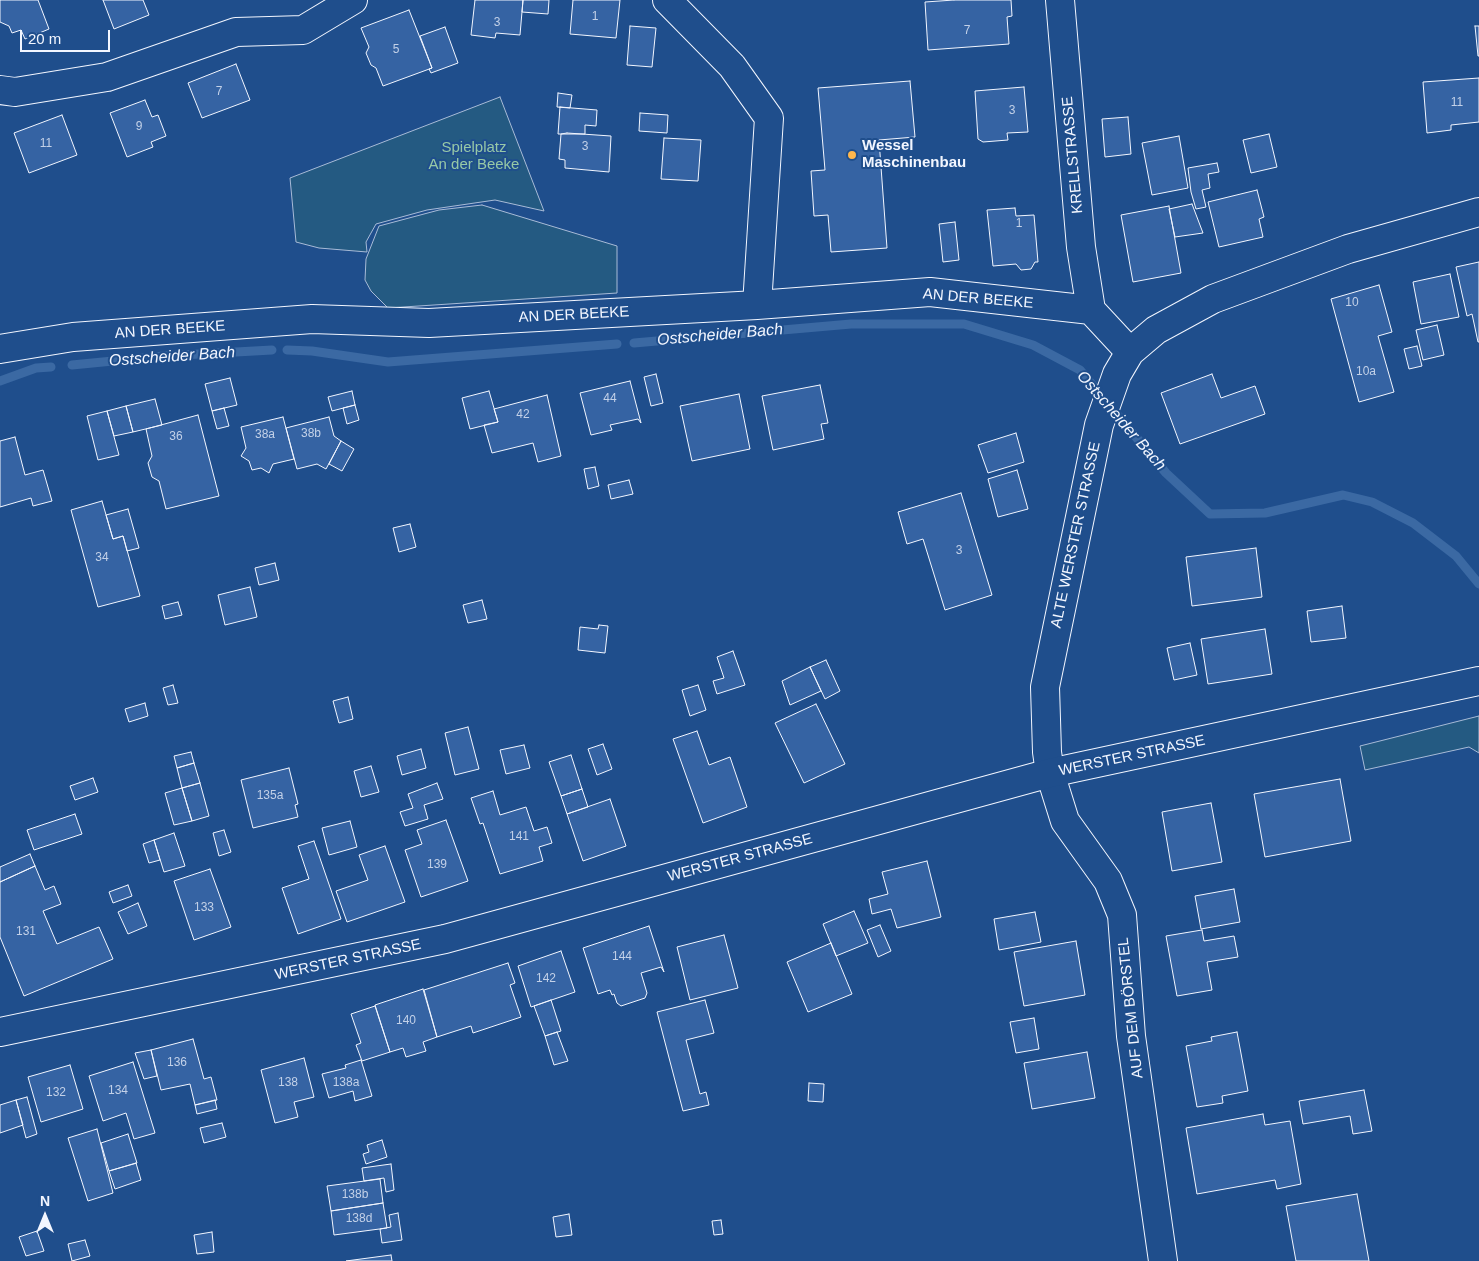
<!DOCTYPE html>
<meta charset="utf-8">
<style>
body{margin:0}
#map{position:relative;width:1479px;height:1261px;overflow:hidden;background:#1f4e8c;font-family:Arial,sans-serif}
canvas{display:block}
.north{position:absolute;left:20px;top:1191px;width:50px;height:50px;-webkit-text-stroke:4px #1f4e8c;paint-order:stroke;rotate:0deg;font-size:14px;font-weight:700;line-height:20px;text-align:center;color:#f2f6ff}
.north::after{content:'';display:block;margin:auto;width:18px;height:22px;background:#f2f6ff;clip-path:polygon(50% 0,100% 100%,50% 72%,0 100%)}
.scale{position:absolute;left:20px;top:30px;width:90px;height:22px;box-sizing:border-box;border:2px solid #f2f6ff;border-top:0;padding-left:6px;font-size:15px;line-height:18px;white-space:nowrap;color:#f2f6ff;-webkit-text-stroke:4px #1f4e8c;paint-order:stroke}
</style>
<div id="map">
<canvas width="1479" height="1261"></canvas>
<div class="north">N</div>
<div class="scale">20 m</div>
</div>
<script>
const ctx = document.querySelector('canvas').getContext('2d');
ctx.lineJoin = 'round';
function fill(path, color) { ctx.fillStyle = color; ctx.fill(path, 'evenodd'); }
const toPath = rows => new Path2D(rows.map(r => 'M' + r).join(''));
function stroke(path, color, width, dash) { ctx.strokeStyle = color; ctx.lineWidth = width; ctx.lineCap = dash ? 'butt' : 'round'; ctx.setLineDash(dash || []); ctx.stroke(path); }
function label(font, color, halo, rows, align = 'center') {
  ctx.font = font + ' Arial,sans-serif'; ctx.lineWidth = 4; ctx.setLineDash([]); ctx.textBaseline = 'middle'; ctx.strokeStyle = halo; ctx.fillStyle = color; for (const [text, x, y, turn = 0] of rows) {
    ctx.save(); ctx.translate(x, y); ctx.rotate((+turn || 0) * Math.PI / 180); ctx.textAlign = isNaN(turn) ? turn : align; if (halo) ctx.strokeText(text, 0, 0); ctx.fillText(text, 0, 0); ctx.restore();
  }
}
const green = toPath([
 [500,97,544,211,495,200,427,210,376,224,366,242,367,252,319,248,296,242,290,178,500,97],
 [482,205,617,246,617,293,388,308,371,291,365,280,366,259,379,226,439,210,482,205],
 [1479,716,1479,753,1469,747,1365,770,1360,746,1479,716]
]);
const stream = toPath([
 [634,343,851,324,964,324,1033,345,1080,370,1166,473,1210,514,1265,513,1343,495,1372,502,1413,523,1456,556,1479,584],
 [287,350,312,351,388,362,617,344],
 [72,365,164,356,272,350],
 [0,381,36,368,51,367]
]);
const building = toPath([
 [0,0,38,0,49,29,25,39,21,30,12,33,9,26,0,22,0,0],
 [103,0,143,0,149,15,114,29,103,0],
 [475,0,523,0,520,35,496,33,495,38,471,35,475,0],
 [523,0,549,0,548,14,522,12,523,0],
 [573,0,620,0,616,38,570,34,573,0],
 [954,0,1011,0,1012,16,1007,17,1009,44,928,50,925,2,954,0],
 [409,10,432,68,383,86,376,68,371,65,366,53,369,47,361,28,409,10],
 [630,26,656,28,652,67,627,65,630,26],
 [1475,26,1479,26,1479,56,1478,56,1475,26],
 [445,27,458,63,431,73,429,69,432,68,420,36,445,27],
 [236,64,250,100,202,118,188,83,236,64],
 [1479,78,1479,122,1451,125,1451,130,1427,133,1423,82,1479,78],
 [910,81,915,137,879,140,887,248,831,252,828,215,814,216,811,171,825,170,818,88,910,81],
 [1024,87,1028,132,1007,133,1008,140,983,142,978,139,975,91,1024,87],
 [558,93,572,95,570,108,557,107,558,93],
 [145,100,152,117,158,115,166,136,151,142,153,147,127,157,110,113,145,100],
 [560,107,597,110,596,126,585,125,585,134,558,134,560,107],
 [640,113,668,115,667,133,639,131,640,113],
 [62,115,77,155,29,173,14,133,62,115],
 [1128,117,1131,154,1105,157,1102,119,1128,117],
 [567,133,611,136,609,172,565,168,565,160,559,159,561,134,567,133],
 [1269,134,1277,167,1251,173,1243,140,1269,134],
 [1179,136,1188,188,1152,195,1142,143,1179,136],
 [664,138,701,140,698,181,661,179,664,138],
 [1217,163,1219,172,1208,174,1210,188,1202,190,1206,207,1196,209,1191,192,1188,168,1217,163],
 [1257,190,1264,217,1259,219,1263,237,1219,247,1208,202,1257,190],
 [1192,204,1203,233,1175,237,1169,209,1192,204],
 [1169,206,1181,273,1133,282,1121,215,1169,206],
 [1015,208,1016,216,1034,215,1038,262,1035,262,1031,269,1021,270,1016,264,993,266,987,210,1015,208],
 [955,222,959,260,943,262,939,224,955,222],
 [1479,262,1479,342,1478,342,1472,314,1467,316,1456,267,1479,262],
 [1450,274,1459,317,1421,324,1413,282,1450,274],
 [1379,285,1392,332,1378,336,1394,392,1359,402,1331,299,1379,285],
 [1437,325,1444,355,1423,360,1416,330,1437,325],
 [1417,346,1422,366,1409,369,1404,349,1417,346],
 [656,374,663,403,651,406,644,377,656,374],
 [1212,374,1221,398,1255,386,1265,414,1180,444,1161,393,1212,374],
 [230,378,237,405,212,411,205,384,230,378],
 [630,381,641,423,638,419,610,425,612,430,591,435,580,393,630,381],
 [820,385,828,423,821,424,824,439,773,450,762,396,820,385],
 [352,391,355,405,332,411,328,397,352,391],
 [489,391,498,422,470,429,462,398,489,391],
 [739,394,750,449,692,461,680,406,739,394],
 [547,395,561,456,538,462,533,443,492,453,484,425,498,422,494,409,547,395],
 [155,399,162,425,133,432,126,406,155,399],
 [355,405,359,420,347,424,343,408,355,405],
 [126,406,133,432,114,436,107,411,126,406],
 [224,408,229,426,217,429,212,411,224,408],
 [107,411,119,455,98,460,87,416,107,411],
 [198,415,219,496,166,509,159,481,152,477,148,463,152,456,146,429,198,415],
 [283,417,294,459,273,464,269,473,261,468,252,470,249,461,241,456,246,448,241,427,283,417],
 [329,417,334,436,341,441,326,469,317,464,297,469,286,428,329,417],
 [1016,433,1024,462,988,473,978,445,1016,433],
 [15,437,25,475,43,470,52,501,33,506,31,498,0,507,0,441,15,437],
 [341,441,354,449,342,471,329,464,341,441],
 [595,467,599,486,588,489,584,469,595,467],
 [1017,470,1028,509,998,517,988,479,1017,470],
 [629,480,633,494,611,499,608,485,629,480],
 [961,493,992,595,945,610,923,539,907,544,898,512,961,493],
 [102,501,113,539,123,536,140,596,98,607,71,510,102,501],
 [128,509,139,548,127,551,123,536,113,539,106,515,128,509],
 [410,524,416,547,399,552,393,528,410,524],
 [1256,548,1262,597,1192,606,1186,557,1256,548],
 [275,563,279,580,259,585,255,568,275,563],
 [250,587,257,617,225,625,218,595,250,587],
 [482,600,487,619,468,623,463,605,482,600],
 [178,602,182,615,165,619,162,606,178,602],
 [1342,606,1346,638,1311,642,1307,611,1342,606],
 [599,625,608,626,605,653,578,650,580,627,598,629,599,625],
 [1265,629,1272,674,1208,684,1201,639,1265,629],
 [1190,643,1197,675,1174,680,1167,648,1190,643],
 [733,651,745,685,717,694,713,681,724,678,717,657,733,651],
 [826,660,840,691,825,699,810,667,826,660],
 [810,667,821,691,790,705,782,681,810,667],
 [173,685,178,703,168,705,163,688,173,685],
 [698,685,706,710,690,716,682,690,698,685],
 [348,697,353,719,339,723,333,701,348,697],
 [145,703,148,716,129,722,125,709,145,703],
 [816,704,845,764,804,783,775,723,816,704],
 [468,727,479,769,455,775,445,733,468,727],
 [697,731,709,765,730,757,747,807,703,823,673,739,697,731],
 [603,744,612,769,597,775,588,749,603,744],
 [524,745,530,768,506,774,500,750,524,745],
 [421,749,426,768,402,775,397,756,421,749],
 [191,752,194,763,177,768,174,756,191,752],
 [571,755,582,789,561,796,549,762,571,755],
 [194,763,200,783,182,788,177,768,194,763],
 [371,766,379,792,361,797,354,771,371,766],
 [289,768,298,804,295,805,298,817,253,828,241,780,289,768],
 [93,778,98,792,75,800,70,786,93,778],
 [1340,779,1351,841,1265,857,1254,794,1340,779],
 [200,783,209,816,192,821,182,788,200,783],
 [437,783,443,799,424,805,428,819,405,826,400,812,413,808,408,794,437,783],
 [182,788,192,821,174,825,165,793,182,788],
 [582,789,588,807,567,814,561,796,582,789],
 [493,791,500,815,526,807,534,831,547,827,552,843,539,847,543,861,500,874,483,823,480,824,471,798,493,791],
 [610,799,626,846,583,861,567,814,610,799],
 [1211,803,1222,862,1172,871,1162,812,1211,803],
 [75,814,82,834,34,850,27,830,75,814],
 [446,820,468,881,421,897,405,850,422,844,417,830,446,820],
 [350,821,357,847,329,855,322,828,350,821],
 [224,830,231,852,219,856,213,833,224,830],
 [174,833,185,866,164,872,154,840,174,833],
 [154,840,160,860,149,863,143,844,154,840],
 [314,841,341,919,298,934,282,888,309,879,298,846,314,841],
 [385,846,405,902,347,922,336,891,368,880,359,855,385,846],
 [30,854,35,866,0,882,0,867,30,854],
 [927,861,941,917,897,928,891,909,872,914,869,899,888,894,882,872,927,861],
 [35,866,45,890,54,886,61,904,43,911,57,944,99,927,113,959,24,996,0,937,0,882,35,866],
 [210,869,231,927,194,940,174,881,210,869],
 [128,885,132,896,113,903,109,892,128,885],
 [1234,889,1240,922,1201,929,1195,896,1234,889],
 [138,903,147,926,128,934,118,912,138,903],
 [854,911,868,943,836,956,823,924,854,911],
 [1035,912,1041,942,999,950,994,919,1035,912],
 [880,925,891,951,878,957,867,930,880,925],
 [649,926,664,972,661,967,641,973,647,993,645,998,621,1006,617,1003,614,994,612,995,610,990,598,994,583,948,649,926],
 [1202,930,1204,941,1234,936,1238,957,1207,962,1212,990,1177,996,1166,936,1202,930],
 [724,935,738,988,690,1000,677,947,724,935],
 [1076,941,1085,995,1024,1006,1014,952,1076,941],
 [831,943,852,994,808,1012,787,962,831,943],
 [561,951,575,992,531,1007,518,966,561,951],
 [508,963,515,983,510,985,521,1017,473,1033,471,1026,437,1037,424,990,508,963],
 [423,989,437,1037,423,1042,426,1051,406,1057,403,1048,390,1052,375,1005,423,989],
 [551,1000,561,1031,545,1036,534,1006,551,1000],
 [705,1000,714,1033,686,1040,700,1094,706,1092,709,1105,683,1111,657,1012,705,1000],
 [375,1006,390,1052,362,1061,356,1045,361,1043,351,1014,375,1006],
 [1034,1018,1039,1049,1016,1053,1010,1022,1034,1018],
 [557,1032,568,1061,554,1065,545,1036,557,1032],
 [1237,1032,1248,1091,1222,1096,1223,1103,1197,1107,1186,1046,1212,1041,1211,1037,1237,1032],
 [193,1039,204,1079,211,1077,217,1100,195,1105,190,1084,161,1090,151,1050,193,1039],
 [151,1050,157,1076,144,1079,135,1053,151,1050],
 [1087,1052,1095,1098,1032,1109,1024,1063,1087,1052],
 [304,1058,314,1097,294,1102,298,1117,275,1123,261,1070,304,1058],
 [361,1060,372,1096,355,1101,353,1091,329,1098,322,1074,346,1068,345,1065,361,1060],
 [133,1062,155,1133,134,1139,126,1113,103,1121,89,1076,133,1062],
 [70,1065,83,1109,41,1122,28,1077,70,1065],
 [809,1083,824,1084,823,1102,808,1101,809,1083],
 [1364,1090,1372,1131,1353,1134,1350,1116,1303,1124,1299,1101,1364,1090],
 [27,1097,37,1134,26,1138,16,1100,27,1097],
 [16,1100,23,1125,0,1133,0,1105,16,1100],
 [215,1100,217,1109,197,1114,195,1105,215,1100],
 [1263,1114,1265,1125,1290,1121,1301,1184,1277,1189,1275,1180,1197,1194,1186,1128,1263,1114],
 [222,1123,226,1137,204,1143,200,1128,222,1123],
 [97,1129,113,1193,88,1201,68,1138,97,1129],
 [128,1134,137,1163,109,1171,101,1143,128,1134],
 [382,1140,387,1157,366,1164,363,1154,369,1152,367,1145,382,1140],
 [136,1163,141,1180,115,1189,109,1171,136,1163],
 [391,1164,394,1190,386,1192,384,1178,364,1181,362,1168,391,1164],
 [380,1179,383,1203,331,1211,327,1186,380,1179],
 [1357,1194,1369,1261,1296,1261,1286,1206,1357,1194],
 [383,1203,387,1228,334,1235,331,1211,383,1203],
 [398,1213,402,1240,382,1243,380,1229,391,1227,389,1215,398,1213],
 [569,1214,572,1235,556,1237,553,1217,569,1214],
 [721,1220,723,1234,714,1235,712,1221,721,1220],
 [37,1231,44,1251,26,1256,19,1237,37,1231],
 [212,1232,214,1252,197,1254,194,1235,212,1232],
 [85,1240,90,1256,72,1261,68,1244,85,1240],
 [391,1255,392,1261,346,1261,391,1255]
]);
const street = toPath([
 [667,0,732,66,769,118,757,305],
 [1060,0,1081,247,1091,310],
 [0,90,15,92,107,77,236,32,303,30,353,0],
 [0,349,73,337,312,319,429,323,757,305,930,292,1091,310,1130,352],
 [1163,1261,1131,1036,1122,915,1108,881,1065,821,1050,773,1047,752,1045,687,1099,425,1117,374,1130,352,1156,330,1213,299,1348,249,1479,212]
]);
const secondary = toPath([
 [0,1032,445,939,1050,773,1479,681]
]);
const markers = [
 [852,155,5,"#ffb74d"]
];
const numberNames = [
 ["1",595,17],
 ["3",497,23],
 ["7",967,31],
 ["5",396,50],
 ["7",219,92],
 ["11",1457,103],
 ["3",1012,111],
 ["9",139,127],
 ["11",46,144],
 ["3",585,147],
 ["1",1019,224],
 ["10",1352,303],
 ["10a",1366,372],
 ["44",610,399],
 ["42",523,415],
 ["38b",311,434],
 ["38a",265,435],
 ["36",176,437],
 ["3",959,551],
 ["34",102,558],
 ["135a",270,796],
 ["141",519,837],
 ["139",437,865],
 ["133",204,908],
 ["131",26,932],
 ["144",622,957],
 ["142",546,979],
 ["140",406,1021],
 ["136",177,1063],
 ["138",288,1083],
 ["138a",346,1083],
 ["134",118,1091],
 ["132",56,1093],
 ["138b",355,1195],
 ["138d",359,1219]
];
const poiNames = [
 ["Wessel",862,146],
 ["Maschinenbau",862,163]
];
const parkNames = [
 ["Spielplatz",474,148],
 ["An der Beeke",474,165]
];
const streetNames = [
 ["KRELLSTRASSE",1073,155,-95],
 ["AN DER BEEKE",978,299,5],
 ["AN DER BEEKE",574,315,-3],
 ["AN DER BEEKE",170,330,-4],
 ["ALTE WERSTER STRASSE",1076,535,-78],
 ["WERSTER STRASSE",1132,756,-12],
 ["WERSTER STRASSE",740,858,-15],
 ["WERSTER STRASSE",348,960,-12],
 ["AUF DEM BÖRSTEL",1131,1008,-96]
];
const waterNames = [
 ["Ostscheider Bach",720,335,-5],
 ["Ostscheider Bach",172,357,-4],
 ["Ostscheider Bach",1121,421,49]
];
fill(green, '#245a82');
stroke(green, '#a8bbd7', 1);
stroke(stream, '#3b69a3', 9);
fill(building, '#3563a3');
stroke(building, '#f2f6ff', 1);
stroke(street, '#f2f6ff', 30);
stroke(secondary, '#f2f6ff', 30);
stroke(street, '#1f4e8c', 28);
stroke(secondary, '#1f4e8c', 28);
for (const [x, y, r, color] of markers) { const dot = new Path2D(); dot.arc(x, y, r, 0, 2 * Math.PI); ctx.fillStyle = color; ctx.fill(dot); stroke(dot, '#1f4e8c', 2); }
label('12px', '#c3d1e8', null, numberNames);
label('bold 15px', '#f2f6ff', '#1f4e8c', poiNames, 'left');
label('15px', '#97c8a6', '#1f4e8c', parkNames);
label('15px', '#f2f6ff', '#1f4e8c', streetNames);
label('italic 16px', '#f2f6ff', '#1f4e8c', waterNames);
</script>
